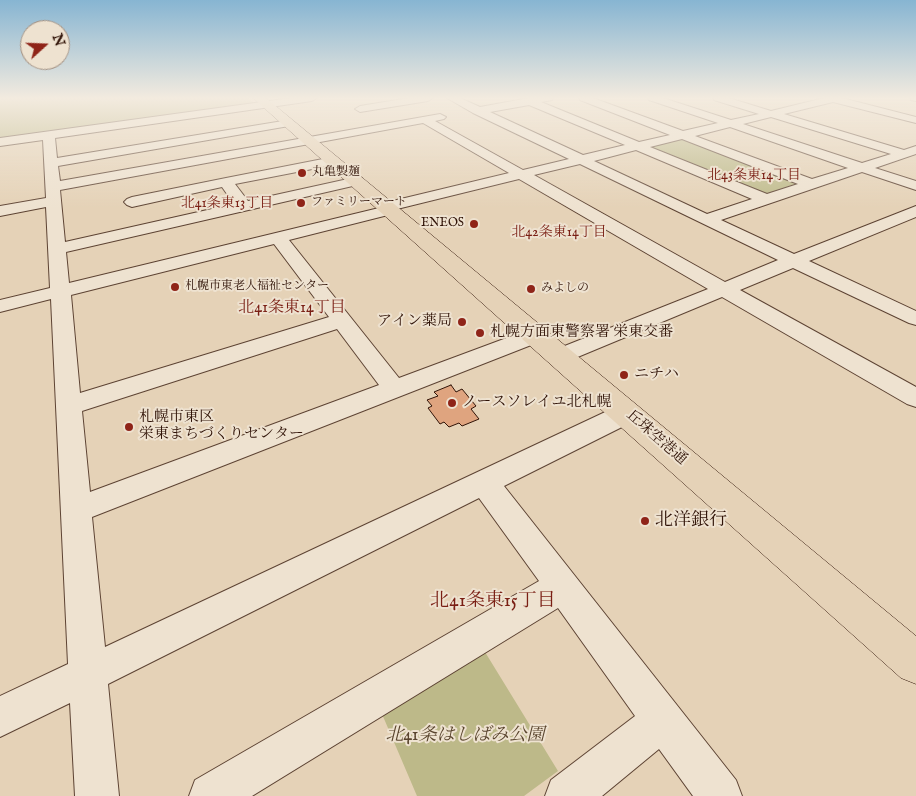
<!DOCTYPE html>
<meta charset="utf-8">
<style>
body{margin:0}
#map{position:relative;width:916px;height:796px;overflow:hidden;background:#e5d2b7;font-family:"IM FELL English",serif}
canvas{display:block}
.north{position:absolute;left:20px;top:20px;width:50px;height:50px;box-sizing:border-box;background:#eee2d0;border:1px solid #a28f80;border-radius:50%;rotate:70deg;font-size:14px;font-weight:700;line-height:20px;text-align:center;color:#301307}
.north::after{content:'';display:block;margin:auto;width:18px;height:22px;background:#8f2418;clip-path:polygon(50% 0,100% 100%,50% 72%,0 100%)}
</style>
<div id="map">
<canvas width="916" height="796"></canvas>
<div class="north">N</div>
</div>
<script>
const ctx = document.querySelector('canvas').getContext('2d');
ctx.lineJoin = 'round';
function fill(path, color) { ctx.fillStyle = color; ctx.fill(path, 'evenodd'); }
const toPath = rows => new Path2D(rows.map(r => 'M' + r).join(''));
function stroke(path, color, width, dash) { ctx.strokeStyle = color; ctx.lineWidth = width; ctx.lineCap = dash ? 'butt' : 'round'; ctx.setLineDash(dash || []); ctx.stroke(path); }
function label(font, color, halo, rows, align = 'center') {
  ctx.font = font + ' "IM FELL English","Noto Serif JP",serif'; ctx.lineWidth = 4; ctx.setLineDash([]); ctx.textBaseline = 'middle'; ctx.strokeStyle = halo; ctx.fillStyle = color; for (const [text, x, y, turn = 0] of rows) {
    ctx.save(); ctx.translate(x, y); ctx.rotate((+turn || 0) * Math.PI / 180); ctx.textAlign = isNaN(turn) ? turn : align; if (halo) ctx.strokeText(text, 0, 0); ctx.fillText(text, 0, 0); ctx.restore();
  }
}
const green = toPath([
 [0,98,248,98,255,104,0,140],
 [681,139,686,139,799,184,769,195,649,147],
 [485,652,558,771,524,796,417,796,382,714]
]);
const building = toPath([
 [451,385,456,392,462,389,476,406,471,409,479,419,462,426,459,423,449,427,444,422,440,424,428,408,432,406,427,400,438,396,434,392,451,385]
]);
const minor = toPath([
 [291,98,317,98,312,101,55,138,57,158,289,120,295,123,289,126,58,166,60,181,440,114,446,117,444,119,435,121,523,170,569,159,473,113,447,98,460,98,480,107,529,98,553,98,552,100,541,102,639,142,670,135,580,100,579,98,593,98,683,131,718,123,649,100,648,98,663,98,731,120,759,114,714,100,713,98,729,98,771,111,824,98,842,98,916,117,916,123,833,102,784,114,904,150,916,146,916,154,875,168,916,181,916,190,862,172,721,220,794,254,916,206,916,217,809,261,916,311,916,325,909,323,793,268,740,290,916,387,916,407,907,404,722,297,568,361,560,363,552,361,549,356,552,351,708,289,519,179,397,209,396,213,289,240,399,378,528,330,536,328,544,330,547,335,544,340,92,517,105,647,618,406,627,404,636,406,640,413,636,420,504,486,736,780,742,796,693,796,659,749,602,796,545,796,551,780,635,716,558,608,252,796,189,796,195,780,539,581,479,498,108,684,119,796,75,796,70,703,0,737,0,696,68,664,51,299,0,312,0,300,50,288,46,207,0,216,0,206,46,198,43,140,0,146,0,138,291,98],
 [529,105,625,145,583,155,490,112,529,105],
 [771,117,891,154,862,163,743,124,771,117],
 [423,123,509,173,380,204,379,208,69,283,66,252,357,185,362,184,364,181,362,178,357,177,248,201,235,184,338,164,340,161,333,157,226,178,132,197,127,199,124,202,127,205,132,207,222,187,234,204,65,242,60,190,423,123],
 [730,127,848,168,812,179,695,136,730,127],
 [682,139,798,184,767,194,650,147,682,139],
 [636,150,752,199,707,214,594,161,636,150],
 [580,164,778,260,725,282,534,175,580,164],
 [274,244,329,317,80,393,71,295,274,244],
 [337,329,379,385,90,492,82,411,337,329],
 [409,98,433,98,428,101,360,112,355,109,360,106,409,98],
 [910,98,916,98,916,101,911,100,910,98]
]);
const major = toPath([
 [253,98,266,98,916,636,916,684,901,678,253,98]
]);
const markers = [
 [302,173,5,"#8f2418"],
 [301,203,5,"#8f2418"],
 [474,224,5,"#8f2418"],
 [175,287,5,"#8f2418"],
 [531,289,5,"#8f2418"],
 [462,322,5,"#8f2418"],
 [480,333,5,"#8f2418"],
 [624,375,5,"#8f2418"],
 [452,403,5,"#8f2418"],
 [129,427,5,"#8f2418"],
 [645,521,5,"#8f2418"]
];
const farPoinames = [
 ["丸亀製麺",312,173],
 ["ファミリーマート",311,203],
 ["ENEOS",464,224,"right"],
 ["札幌市東老人福祉センター",185,287],
 ["みよしの",541,289]
];
const farNeighbourhoodnames = [
 ["北43条東14丁目",754,176],
 ["北41条東13丁目",227,204],
 ["北42条東14丁目",559,233]
];
const poiNames = [
 ["アイン薬局",452,322,"right"],
 ["札幌方面東警察署 栄東交番",490,333],
 ["ニチハ",634,375],
 ["ノースソレイユ北札幌",462,403],
 ["札幌市東区",139,418],
 ["栄東まちづくりセンター",139,435]
];
const streetNames = [
 ["丘珠空港通",656,438,41]
];
const neighbourhoodNames = [
 ["北41条東14丁目",292,309]
];
const nearPoinames = [
 ["北洋銀行",655,521]
];
const nearParknames = [
 ["北41条はしばみ公園",465,736]
];
const nearNeighbourhoodnames = [
 ["北41条東15丁目",493,602]
];
fill(green, '#bdb989');
fill(building, '#dfa47f');
stroke(building, '#301307', 1);
stroke(minor, '#5d4333', 2);
stroke(major, '#301307', 1);
fill(minor, '#eee2d0');
fill(major, '#e5d2b7');
const sky = ctx.createLinearGradient(0, 0, 0, 209);
sky.addColorStop(0, '#87b5d2');
sky.addColorStop(0.47, '#f3ebdf');
sky.addColorStop(1, '#f3ebdf00');
ctx.fillStyle = sky;
ctx.fillRect(0, 0, 916, 209);
for (const [x, y, r, color] of markers) { const dot = new Path2D(); dot.arc(x, y, r, 0, 2 * Math.PI); ctx.fillStyle = color; ctx.fill(dot); stroke(dot, '#eee2d0', 2); }
label('12px', '#301307', '#eee2d0', farPoinames, 'left');
label('14px', '#7a1f14', '#eee2d0', farNeighbourhoodnames);
label('15px', '#301307', '#eee2d0', poiNames, 'left');
label('15px', '#301307', '#eee2d0', streetNames);
label('16px', '#7a1f14', '#eee2d0', neighbourhoodNames);
label('18px', '#301307', '#eee2d0', nearPoinames, 'left');
label('italic 18px', '#5a452e', '#eee2d0', nearParknames);
label('19px', '#7a1f14', '#eee2d0', nearNeighbourhoodnames);
</script>
